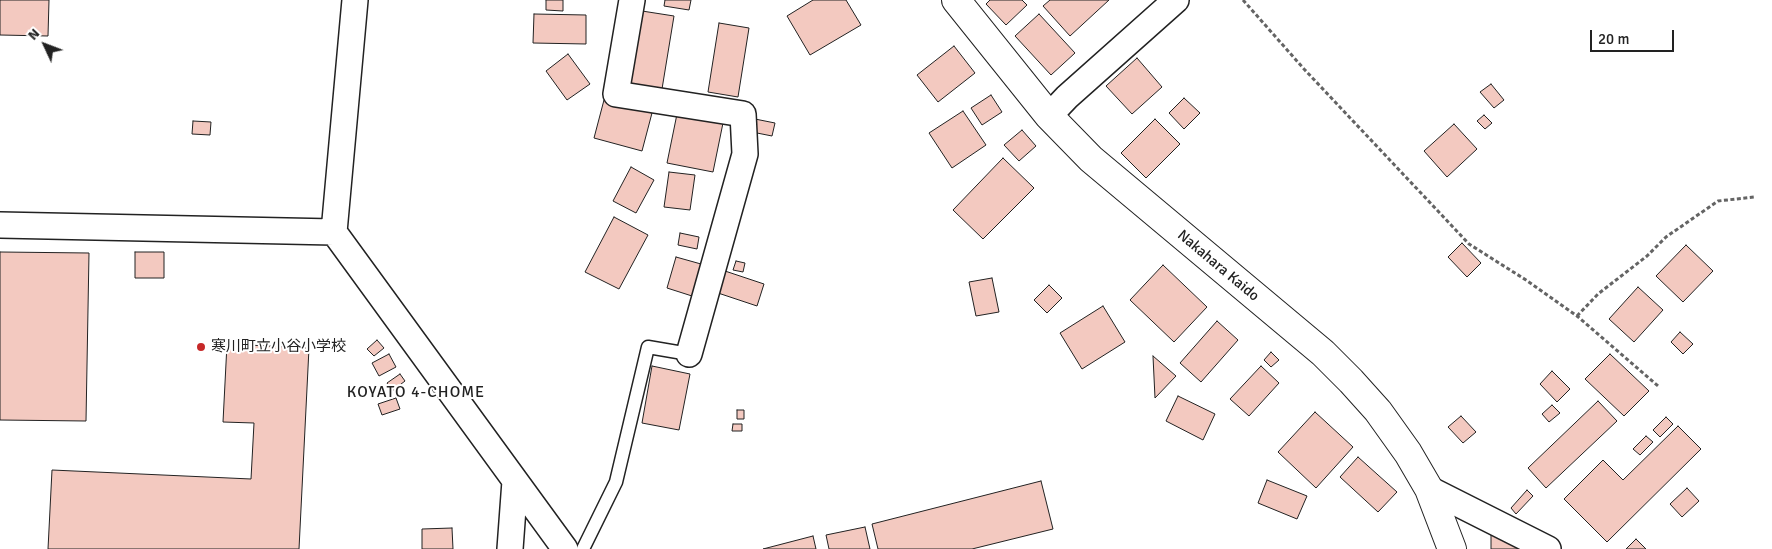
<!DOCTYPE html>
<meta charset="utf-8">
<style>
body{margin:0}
#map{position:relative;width:1772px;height:549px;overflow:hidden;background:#fff;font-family:Signika,sans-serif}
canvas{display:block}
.north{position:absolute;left:20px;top:20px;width:50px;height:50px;-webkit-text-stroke:4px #fff;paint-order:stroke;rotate:313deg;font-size:14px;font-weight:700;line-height:20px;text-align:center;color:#222}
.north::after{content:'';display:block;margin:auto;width:18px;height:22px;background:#222;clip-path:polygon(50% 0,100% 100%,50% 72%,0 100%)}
.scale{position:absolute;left:1590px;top:30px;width:84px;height:22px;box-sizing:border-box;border:2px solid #222;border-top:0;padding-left:6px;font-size:15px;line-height:18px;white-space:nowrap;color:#222;-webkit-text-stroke:4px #fff;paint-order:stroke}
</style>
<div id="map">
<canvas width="1772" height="549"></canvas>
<div class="north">N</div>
<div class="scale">20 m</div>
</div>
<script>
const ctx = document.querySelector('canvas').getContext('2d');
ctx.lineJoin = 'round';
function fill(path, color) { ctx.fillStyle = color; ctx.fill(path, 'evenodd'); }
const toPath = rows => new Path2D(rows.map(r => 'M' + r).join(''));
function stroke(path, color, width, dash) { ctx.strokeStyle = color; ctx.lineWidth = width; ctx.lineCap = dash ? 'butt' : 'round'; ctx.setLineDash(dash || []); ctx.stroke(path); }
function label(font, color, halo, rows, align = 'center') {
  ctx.font = font + ' Signika,"Noto Sans JP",sans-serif'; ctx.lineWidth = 4; ctx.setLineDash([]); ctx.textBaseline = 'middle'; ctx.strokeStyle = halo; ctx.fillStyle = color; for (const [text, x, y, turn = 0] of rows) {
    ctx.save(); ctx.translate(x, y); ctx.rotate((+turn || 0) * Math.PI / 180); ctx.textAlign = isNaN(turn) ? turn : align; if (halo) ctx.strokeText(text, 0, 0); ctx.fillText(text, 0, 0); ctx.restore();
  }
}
const building = toPath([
 [0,0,49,0,48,36,0,35,0,0],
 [546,0,563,0,563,11,546,10,546,0],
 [665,0,691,0,689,10,664,6,665,0],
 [813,0,846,0,861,25,810,55,787,16,813,0],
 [990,0,1022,0,1027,5,1006,25,986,4,990,0],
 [1050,0,1109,0,1070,36,1043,6,1050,0],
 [642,11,674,16,662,89,630,84,642,11],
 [534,14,586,15,586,44,533,43,534,14],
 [1039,14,1075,53,1051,75,1015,36,1039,14],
 [719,23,749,28,738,97,708,92,719,23],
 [954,46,975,73,938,102,917,75,954,46],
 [568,54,590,84,567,100,546,71,568,54],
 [1137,58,1162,87,1132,114,1106,86,1137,58],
 [1491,84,1504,100,1494,108,1480,92,1491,84],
 [991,95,1002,112,982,125,971,108,991,95],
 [1184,98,1200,113,1184,129,1169,113,1184,98],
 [604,100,652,113,642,151,594,138,604,100],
 [963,111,986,145,952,168,929,133,963,111],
 [677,114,723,123,713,172,667,163,677,114],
 [1484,115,1492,123,1485,129,1477,121,1484,115],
 [755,119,775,123,772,136,752,132,755,119],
 [1155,119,1180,144,1146,178,1121,153,1155,119],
 [193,121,211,122,210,135,192,134,193,121],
 [1454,124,1477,149,1447,177,1424,151,1454,124],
 [1022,130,1036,146,1019,161,1004,145,1022,130],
 [1003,158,1034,188,983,239,953,210,1003,158],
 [631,167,654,180,636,213,613,201,631,167],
 [669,172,695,175,690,210,664,207,669,172],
 [614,217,648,235,619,289,585,272,614,217],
 [680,233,699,237,697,249,678,245,680,233],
 [1462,243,1481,263,1467,277,1448,257,1462,243],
 [1686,245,1713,271,1683,302,1656,276,1686,245],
 [0,252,89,253,86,421,0,420,0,252],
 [135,252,164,252,164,278,135,278,135,252],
 [676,257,701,264,692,296,667,288,676,257],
 [736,261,745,263,743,272,733,270,736,261],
 [1163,265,1207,307,1174,342,1130,300,1163,265],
 [725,271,764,284,757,306,718,293,725,271],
 [992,278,999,312,976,316,969,282,992,278],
 [1049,285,1062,298,1047,313,1034,300,1049,285],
 [1638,287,1663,310,1634,342,1609,319,1638,287],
 [1103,306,1125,342,1082,369,1060,333,1103,306],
 [1217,321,1238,340,1201,382,1180,363,1217,321],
 [1680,332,1693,344,1683,354,1671,342,1680,332],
 [377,340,384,348,374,356,367,349,377,340],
 [227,344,309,348,299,549,48,549,52,470,251,479,254,423,223,422,227,344],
 [1271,352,1279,360,1271,367,1264,360,1271,352],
 [389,354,396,367,379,376,372,363,389,354],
 [1610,354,1649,391,1624,416,1585,379,1610,354],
 [1153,356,1176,376,1155,398,1153,356],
 [652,366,690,374,679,430,642,423,652,366],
 [1261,366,1279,383,1249,416,1230,399,1261,366],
 [1552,371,1570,389,1557,402,1540,384,1552,371],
 [400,374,405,381,392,391,387,383,400,374],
 [1178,396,1215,414,1203,440,1166,421,1178,396],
 [396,398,400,409,382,415,378,404,396,398],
 [1598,401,1617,421,1546,488,1528,468,1598,401],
 [1552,405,1560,413,1549,422,1542,414,1552,405],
 [737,410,744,410,744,419,737,419,737,410],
 [1315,412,1353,447,1316,488,1278,452,1315,412],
 [1461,416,1476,432,1463,443,1448,427,1461,416],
 [1666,417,1673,424,1660,437,1653,430,1666,417],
 [733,424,742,424,742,431,732,431,733,424],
 [1678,426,1701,449,1607,542,1564,499,1603,460,1623,480,1678,426],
 [1646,436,1653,442,1640,455,1633,449,1646,436],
 [1358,457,1397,492,1378,512,1340,477,1358,457],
 [1267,480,1307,496,1297,519,1258,503,1267,480],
 [1041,481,1053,529,972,549,878,549,872,524,1041,481],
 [1687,488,1699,501,1682,517,1670,504,1687,488],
 [1527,490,1533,496,1516,514,1511,508,1527,490],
 [1491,526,1528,549,1491,549,1491,526],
 [865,527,870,549,829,549,826,535,865,527],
 [452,528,453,549,422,549,422,529,452,528],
 [813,536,816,549,763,549,813,536],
 [1636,539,1646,549,1626,549,1636,539]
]);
const path = toPath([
 [1243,0,1304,69,1469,244,1526,280,1577,316,1658,386],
 [1577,316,1598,294,1647,256,1666,237,1718,201,1754,197]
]);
const lane = toPath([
 [583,549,616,482,648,347,689,354]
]);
const street = toPath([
 [632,0,616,94,743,114,745,154,689,354],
 [1049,116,1067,97,1176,0],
 [0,225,334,232,355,0],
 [334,232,565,549],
 [1429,489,1548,549],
 [510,549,515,481]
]);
const primary = toPath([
 [956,0,1049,116,1091,159,1323,353,1351,381,1378,411,1408,453,1429,489,1452,549]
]);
const markers = [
 [201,347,5,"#c62828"]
];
const streetNames = [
 ["Nakahara Kaido",1218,266,40]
];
const poiNames = [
 ["寒川町立小谷小学校",211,347]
];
const neighbourhoodNames = [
 ["KOYATO 4-CHOME",416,393]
];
fill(building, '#f3c9c0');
stroke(building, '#222', 1);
stroke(lane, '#222', 15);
stroke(street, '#222', 28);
stroke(primary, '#222', 30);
stroke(path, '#646464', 3, [4, 2.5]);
stroke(lane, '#fff', 12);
stroke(street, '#fff', 25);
stroke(primary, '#fff', 28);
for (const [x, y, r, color] of markers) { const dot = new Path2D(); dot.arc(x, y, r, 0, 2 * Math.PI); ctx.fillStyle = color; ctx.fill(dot); stroke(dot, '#fff', 2); }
label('15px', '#222', '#fff', streetNames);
label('15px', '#222', '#fff', poiNames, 'left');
ctx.letterSpacing = '1px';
label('16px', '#222', '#fff', neighbourhoodNames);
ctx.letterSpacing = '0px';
</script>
